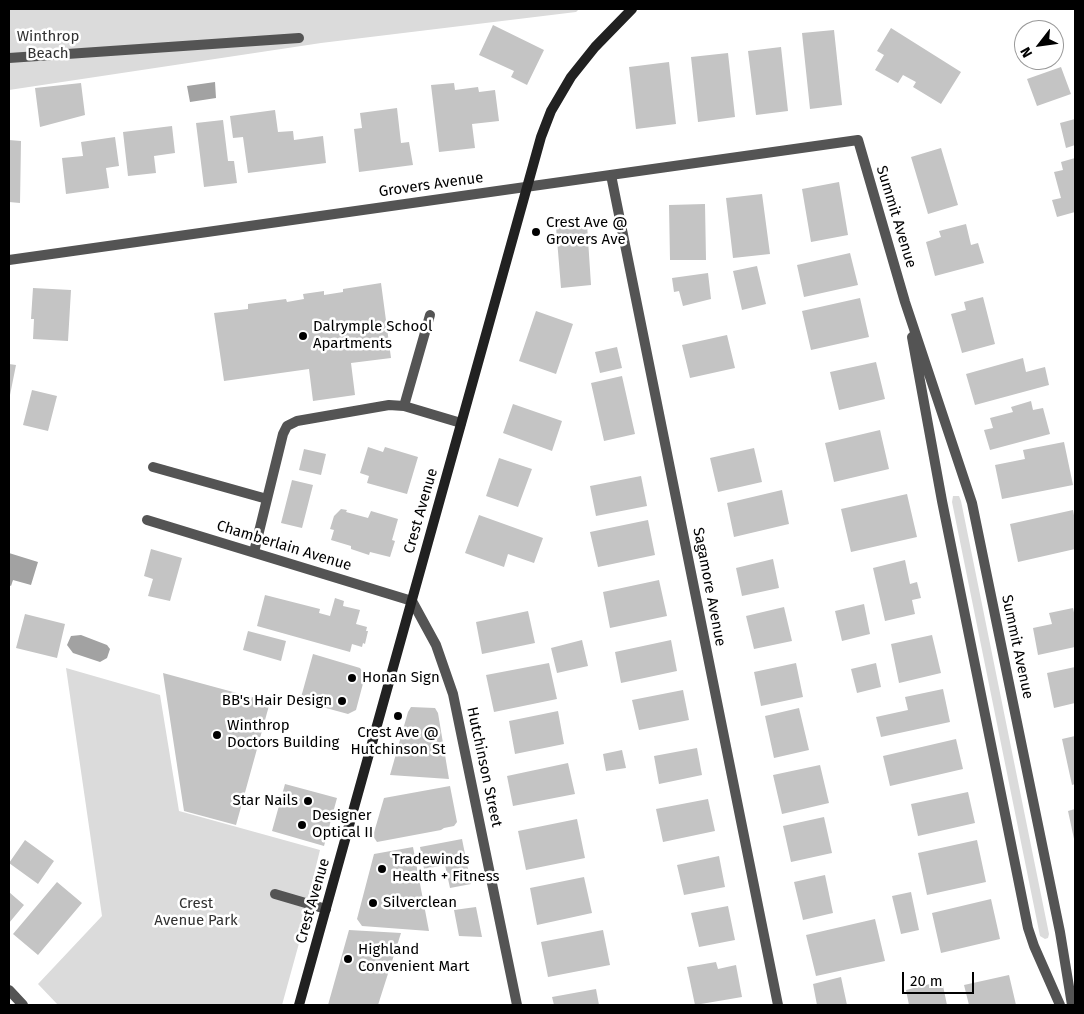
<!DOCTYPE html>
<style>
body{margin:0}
#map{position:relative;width:1084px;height:1014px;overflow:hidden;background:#fff;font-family:"Fira Sans",sans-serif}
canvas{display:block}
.frame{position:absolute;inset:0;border:10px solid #000;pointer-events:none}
.north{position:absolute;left:1014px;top:20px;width:50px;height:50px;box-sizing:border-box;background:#fff;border:1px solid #999;border-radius:50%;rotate:240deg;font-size:14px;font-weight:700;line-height:20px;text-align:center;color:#000}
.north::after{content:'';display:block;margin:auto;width:18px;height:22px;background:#000;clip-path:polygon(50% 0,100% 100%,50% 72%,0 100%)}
.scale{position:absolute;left:902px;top:972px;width:72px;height:22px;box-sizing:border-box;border:2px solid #000;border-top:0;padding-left:6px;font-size:15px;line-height:18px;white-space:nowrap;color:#000;-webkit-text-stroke:4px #fff;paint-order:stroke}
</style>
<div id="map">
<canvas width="1084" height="1014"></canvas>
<div class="frame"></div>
<div class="north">N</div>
<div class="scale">20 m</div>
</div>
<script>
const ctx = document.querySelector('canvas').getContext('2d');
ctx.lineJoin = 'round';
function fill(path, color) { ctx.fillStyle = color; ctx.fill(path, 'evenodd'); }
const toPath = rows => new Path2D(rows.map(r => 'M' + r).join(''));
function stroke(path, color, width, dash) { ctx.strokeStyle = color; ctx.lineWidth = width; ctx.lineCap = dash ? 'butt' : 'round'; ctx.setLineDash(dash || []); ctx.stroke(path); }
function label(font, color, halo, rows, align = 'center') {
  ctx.font = font + ' "Fira Sans",sans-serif'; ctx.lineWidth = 5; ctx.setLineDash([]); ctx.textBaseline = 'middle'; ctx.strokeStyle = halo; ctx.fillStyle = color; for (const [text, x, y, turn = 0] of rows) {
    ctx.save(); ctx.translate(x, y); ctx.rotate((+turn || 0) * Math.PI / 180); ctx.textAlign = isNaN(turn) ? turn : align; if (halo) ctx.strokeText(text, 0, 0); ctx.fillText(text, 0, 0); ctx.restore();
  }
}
const green = toPath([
 [9,9,579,9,576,12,321,43,9,90],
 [953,496,959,496,961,501,1049,934,1048,938,1045,939,1040,936,952,502],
 [66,668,160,695,179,811,320,850,299,935,301,936,282,1005,58,1005,38,984,102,916]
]);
const water = toPath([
 [215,82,216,98,190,102,187,86],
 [9,553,38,562,31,585,13,580,11,586,9,585],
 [81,635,107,645,110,649,107,658,100,662,73,653,67,645,71,636]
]);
const building = toPath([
 [493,25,544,50,527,85,511,77,514,71,479,55],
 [891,28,961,72,941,104,913,87,916,82,903,75,898,83,875,70,884,55,877,51],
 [834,30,842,105,810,109,802,33],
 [781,47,788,111,756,115,748,51],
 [728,53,735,117,698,122,691,57],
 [669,62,676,124,636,129,629,67],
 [1061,67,1071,94,1037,106,1027,79],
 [81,83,85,115,40,127,35,88],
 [454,83,455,90,478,87,479,92,495,90,499,121,472,124,475,148,439,152,431,85],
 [397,108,401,143,409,142,413,165,359,172,354,129,362,128,360,113],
 [275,110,278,132,293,131,294,140,323,136,326,163,248,173,243,137,233,138,230,116],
 [1075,119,1075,145,1066,148,1060,123],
 [223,120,228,161,234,161,237,183,204,187,196,123],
 [172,126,175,153,154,156,156,173,128,176,123,132],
 [115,137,119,166,106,168,109,188,66,194,62,158,83,156,81,142],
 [9,140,21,141,20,203,9,202],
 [941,148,958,205,928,214,911,157],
 [1075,158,1075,212,1057,217,1052,200,1061,198,1054,172,1063,170,1061,162],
 [839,182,848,235,811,242,802,189],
 [762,194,770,254,733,258,726,198],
 [705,204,706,260,670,260,669,205],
 [587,224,591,285,561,288,556,227],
 [966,224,971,245,978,243,984,263,935,276,926,242,941,237,939,231],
 [850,253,858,285,804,297,797,265],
 [757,266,766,304,742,310,733,271],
 [708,273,711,299,683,306,679,291,674,292,672,278],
 [381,283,391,358,351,363,355,395,313,401,309,369,224,381,214,313,248,309,248,304,286,299,287,302,304,299,303,294,324,291,324,295,343,292,343,289],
 [33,288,71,290,68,341,33,339,34,319,31,319],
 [983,297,995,344,962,353,951,314,966,310,964,302],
 [860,298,869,337,811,350,802,311],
 [536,311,573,324,556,374,519,361],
 [727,335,735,368,690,378,682,345],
 [617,347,622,368,600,373,595,352],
 [1023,358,1026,372,1045,367,1049,385,975,405,966,374],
 [876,362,885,399,839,410,830,372],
 [9,364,16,365,10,395,9,395],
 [622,376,635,434,604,441,591,383],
 [32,390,57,396,48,431,23,425],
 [1031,401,1033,410,1043,408,1050,434,990,450,984,430,993,428,990,418,1013,412,1011,407],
 [513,404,562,421,552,451,503,433],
 [880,430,889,469,834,482,825,443],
 [1064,442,1073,485,1002,499,995,465,1025,459,1023,450],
 [368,447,383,452,385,447,418,457,407,494,367,483,369,476,360,473],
 [754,448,762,482,718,492,710,458],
 [304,449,326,454,321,475,299,470],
 [499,458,532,469,518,507,486,496],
 [641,476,647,506,596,516,590,486],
 [292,480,313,485,302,528,281,523],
 [782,490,789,524,734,537,727,503],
 [907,494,917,537,851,552,841,509],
 [341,509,347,510,346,512,368,518,371,511,398,519,392,540,395,541,390,557,370,552,369,555,351,549,351,546,331,540,334,530,330,529,334,516],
 [1073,510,1075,521,1075,549,1018,562,1010,524],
 [479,515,543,538,534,563,508,554,504,567,465,553],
 [648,520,655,555,598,567,590,532],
 [151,549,182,558,170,601,148,596,153,579,144,576],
 [773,559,779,588,742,596,736,568],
 [905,560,910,584,917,582,921,598,912,600,915,614,885,621,873,568],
 [659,580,667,616,610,628,603,592],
 [265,595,320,609,319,613,330,616,335,598,344,601,343,606,360,610,356,624,367,627,366,631,368,631,365,644,363,643,362,647,352,644,350,652,257,626],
 [864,604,870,634,842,641,835,611],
 [784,607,792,641,754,649,746,616],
 [1073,608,1075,617,1075,647,1038,655,1033,628,1052,624,1049,613],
 [528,611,535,643,482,654,476,622],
 [25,614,65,624,57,658,16,648],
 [248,631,286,641,281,661,243,650],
 [932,635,941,673,899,683,891,644],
 [582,640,588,666,557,673,551,648],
 [671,640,677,671,621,683,615,652],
 [313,654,360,668,365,676,356,710,348,714,300,701],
 [549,663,557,699,494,712,486,675],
 [796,663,803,697,761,706,754,672],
 [876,663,881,687,857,693,851,669],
 [1075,667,1075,703,1054,708,1047,673],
 [163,673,270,702,236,825,184,811],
 [943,689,950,722,881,737,876,717,908,710,905,697],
 [683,690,689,720,639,730,632,700],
 [411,707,435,708,438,713,449,779,390,775,408,712],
 [799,708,809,750,774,758,765,716],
 [558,711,564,744,515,754,509,721],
 [1075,736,1075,784,1072,785,1062,739],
 [956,739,963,769,890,786,883,756],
 [697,748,702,775,659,784,654,756],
 [622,750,626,768,606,771,603,754],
 [568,763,575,794,513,806,507,776],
 [820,765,829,803,782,814,773,775],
 [285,784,337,798,324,846,272,831],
 [450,786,457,822,454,826,444,828,441,830,377,842,373,836,384,798],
 [968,792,975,823,918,836,911,804],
 [708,799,715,831,663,842,656,809],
 [1075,809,1075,839,1074,839,1068,811],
 [824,817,832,853,791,862,783,826],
 [577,819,585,858,526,870,518,831],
 [462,839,471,884,450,888,445,865,424,869,420,847],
 [25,840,54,861,38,884,9,863],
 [977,840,986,882,927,895,918,853],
 [413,847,429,931,362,926,357,919,374,854],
 [719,856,725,887,684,895,677,865],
 [825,875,833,913,803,920,794,882],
 [584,877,592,913,537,925,530,888],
 [57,882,82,903,38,955,13,934],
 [9,892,24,905,9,923],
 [911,892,919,930,901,934,892,896],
 [991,899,1000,939,941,953,932,913],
 [728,906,735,940,699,947,691,913],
 [476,907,482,937,459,936,454,910],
 [875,919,885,961,816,976,806,935],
 [349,930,401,933,378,1005,328,1005],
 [603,930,610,965,548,977,541,942],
 [716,962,718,969,736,965,742,997,695,1005,687,967],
 [1009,975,1016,1005,969,1005,964,985],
 [841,977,847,1005,817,1005,813,984],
 [942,981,947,1005,909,1005,906,990],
 [596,989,599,1005,554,1005,552,997]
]);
const lane = toPath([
 [9,58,299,38],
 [430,315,404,406,461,423],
 [153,467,267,499],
 [254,552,283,434,287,426,297,421,389,405,404,406],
 [275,894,326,909]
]);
const street = toPath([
 [611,175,778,1005],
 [9,260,858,140,905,302,972,503,1060,932,1072,1005],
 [912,337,942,501,1028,928,1034,946,1060,1005],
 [147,520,412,601,436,645,453,694,517,1005],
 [9,990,23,1005]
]);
const secondary = toPath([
 [299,1005,541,137,551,111,571,77,595,47,632,9]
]);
const markers = [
 [536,232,5,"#000"],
 [303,336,5,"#000"],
 [352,678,5,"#000"],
 [342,701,5,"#000"],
 [398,716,5,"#000"],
 [217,735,5,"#000"],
 [308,801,5,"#000"],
 [302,825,5,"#000"],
 [382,869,5,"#000"],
 [373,903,5,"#000"],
 [348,959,5,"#000"]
];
const parkNames = [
 ["Winthrop",48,37],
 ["Beach",48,54],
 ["Crest",196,904],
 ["Avenue Park",196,921]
];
const streetNames = [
 ["Grovers Avenue",431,185,-8],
 ["Summit Avenue",896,217,73],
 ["Crest Avenue",421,511,-74],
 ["Chamberlain Avenue",284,546,17],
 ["Sagamore Avenue",709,587,79],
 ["Summit Avenue",1017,647,78],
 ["Hutchinson Street",484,767,78],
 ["Crest Avenue",313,901,-74]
];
const poiNames = [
 ["Crest Ave @",546,223],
 ["Grovers Ave",546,240],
 ["Dalrymple School",313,327],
 ["Apartments",313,344],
 ["Honan Sign",362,678],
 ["BB's Hair Design",332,701,"right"],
 ["Winthrop",227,726],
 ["Doctors Building",227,743],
 ["Crest Ave @",398,733,"center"],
 ["Hutchinson St",398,750,"center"],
 ["Star Nails",298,801,"right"],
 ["Designer",312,816],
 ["Optical II",312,833],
 ["Tradewinds",392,860],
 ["Health + Fitness",392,877],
 ["Silverclean",383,903],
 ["Highland",358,950],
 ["Convenient Mart",358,967]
];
fill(green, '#dbdbdb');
fill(water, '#a2a2a2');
fill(building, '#c4c4c4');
stroke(lane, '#545454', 10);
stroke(street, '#545454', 10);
stroke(secondary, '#212121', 10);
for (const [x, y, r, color] of markers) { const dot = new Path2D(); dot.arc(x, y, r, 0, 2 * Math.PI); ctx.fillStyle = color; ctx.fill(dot); stroke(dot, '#fff', 2); }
label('15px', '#323232', '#fff', parkNames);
label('15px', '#000', '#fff', streetNames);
label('15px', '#000', '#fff', poiNames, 'left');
</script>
